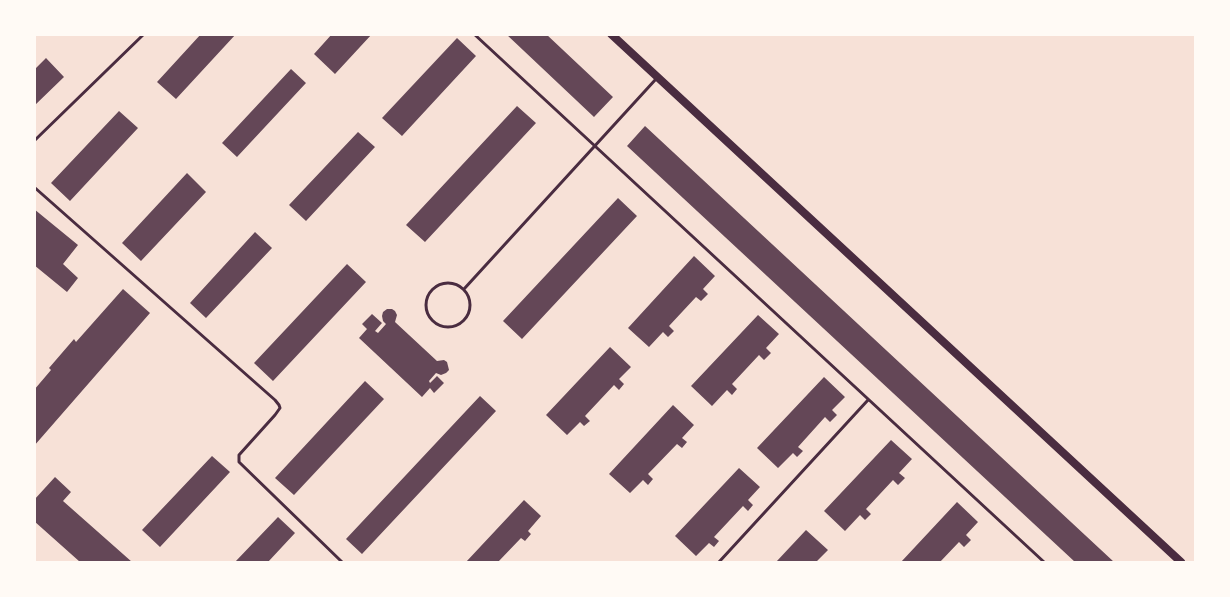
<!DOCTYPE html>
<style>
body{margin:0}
#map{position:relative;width:1230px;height:597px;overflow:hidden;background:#f7e1d7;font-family:Arial,sans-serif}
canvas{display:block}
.frame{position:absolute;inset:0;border:36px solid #fffaf5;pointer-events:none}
</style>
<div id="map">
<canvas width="1230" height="597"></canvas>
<div class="frame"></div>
</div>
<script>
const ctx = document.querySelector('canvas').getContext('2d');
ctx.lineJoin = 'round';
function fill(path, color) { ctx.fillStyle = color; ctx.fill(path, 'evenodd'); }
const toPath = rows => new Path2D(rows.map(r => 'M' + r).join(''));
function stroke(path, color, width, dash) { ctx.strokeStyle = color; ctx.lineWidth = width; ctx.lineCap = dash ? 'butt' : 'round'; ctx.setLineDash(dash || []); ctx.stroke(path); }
const building = toPath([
 [201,34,236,34,176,99,157,82],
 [332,34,372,34,335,74,314,54],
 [506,34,546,34,613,97,594,117],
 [457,38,476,56,402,136,382,118],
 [46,58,64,77,34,106,34,70],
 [291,69,306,83,237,157,222,143],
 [517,106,536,123,425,242,406,225],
 [119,111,138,128,70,201,51,183],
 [645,126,1114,562,1075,562,627,146],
 [358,132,375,147,306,221,289,205],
 [187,173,206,192,141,261,122,243],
 [618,198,637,216,522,339,503,321],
 [34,209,78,245,63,264,78,278,67,292,34,265],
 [255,232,272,248,206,318,190,303],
 [694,256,715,276,703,289,708,294,701,301,696,297,669,326,674,331,668,337,663,332,649,347,628,328],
 [347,264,366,282,273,381,254,363],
 [123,289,150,313,34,446,34,390,51,370,49,368,74,339,76,342],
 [387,309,392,309,395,311,397,315,395,322,437,361,444,360,447,362,449,370,446,373,441,375,436,373,429,381,430,383,437,376,444,383,434,393,430,388,422,397,359,338,367,329,362,324,372,314,382,323,375,331,378,333,386,324,383,321,382,316,383,312],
 [758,315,779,334,766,348,771,353,764,360,759,355,732,384,737,389,732,395,727,390,712,406,691,386],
 [610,347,631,367,619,379,624,384,619,390,614,385,585,416,590,421,584,426,580,422,567,435,546,415],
 [824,377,845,397,832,410,837,415,830,422,825,417,798,447,803,451,797,457,793,453,778,468,757,448],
 [365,381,384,399,294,495,275,478],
 [480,396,496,411,362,554,346,539],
 [673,405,694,425,682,438,687,442,682,448,677,444,648,474,653,479,648,485,643,480,630,493,609,474],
 [891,440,912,459,899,473,905,478,898,485,893,480,866,509,871,514,865,520,860,515,845,531,824,511],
 [212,456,230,472,160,547,142,530],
 [739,468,760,487,748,500,753,505,748,511,743,506,714,537,719,541,714,547,709,543,696,556,675,536],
 [55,477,71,492,63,501,132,562,80,562,34,521,34,500],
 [524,500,541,516,528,531,531,534,525,541,521,538,498,562,466,562],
 [957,502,978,522,966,535,971,540,964,547,959,542,940,562,901,562],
 [278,517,295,533,268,562,235,562],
 [806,530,828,550,816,562,776,562]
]);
const service = toPath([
 [474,34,1044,562],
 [34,141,144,34],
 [34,187,275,400,279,405,280,408,275,415,239,455,239,462,342,562],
 '426 305a22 22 0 1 1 44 0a22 22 0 1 1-44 0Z',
 [464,289,656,79],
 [719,562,868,400]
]);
const tertiary = toPath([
 [611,34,1181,562]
]);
fill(building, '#644757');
stroke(service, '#4a2c40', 3);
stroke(tertiary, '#4a2c40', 8);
</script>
